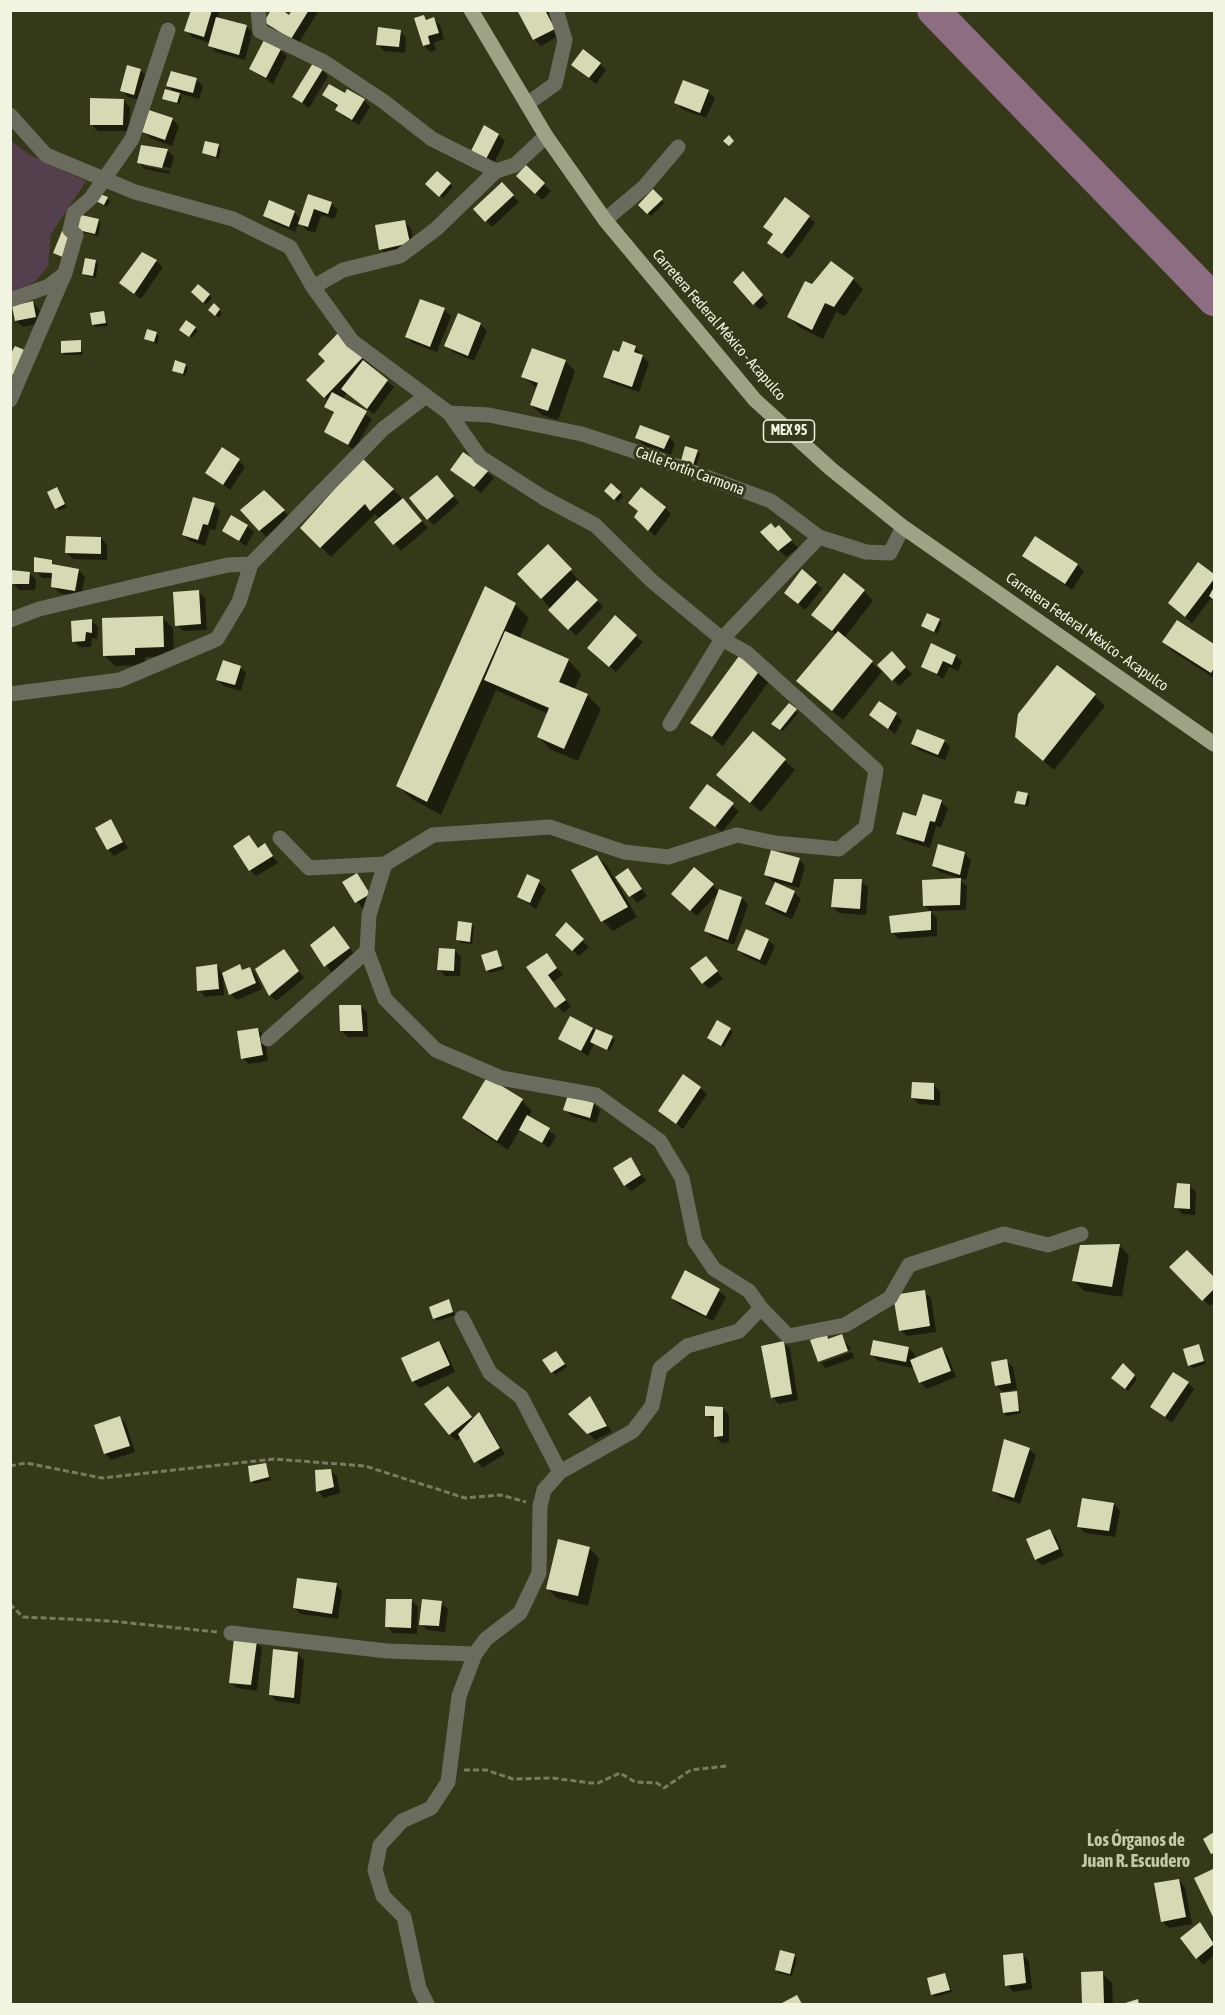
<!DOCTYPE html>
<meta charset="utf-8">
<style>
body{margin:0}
#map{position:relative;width:1225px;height:2015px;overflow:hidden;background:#36381a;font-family:"Asap Condensed",sans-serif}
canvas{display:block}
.frame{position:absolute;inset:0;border:12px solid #f2f4e2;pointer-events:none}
</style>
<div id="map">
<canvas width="1225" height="2015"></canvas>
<div class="frame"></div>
</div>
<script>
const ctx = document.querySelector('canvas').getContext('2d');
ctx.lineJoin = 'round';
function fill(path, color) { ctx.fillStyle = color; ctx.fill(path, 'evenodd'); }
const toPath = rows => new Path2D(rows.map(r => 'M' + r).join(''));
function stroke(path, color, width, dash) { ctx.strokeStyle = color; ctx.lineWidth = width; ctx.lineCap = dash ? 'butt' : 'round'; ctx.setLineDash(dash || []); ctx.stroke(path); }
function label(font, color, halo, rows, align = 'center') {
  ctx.font = font + ' "Asap Condensed",sans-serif'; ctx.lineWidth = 6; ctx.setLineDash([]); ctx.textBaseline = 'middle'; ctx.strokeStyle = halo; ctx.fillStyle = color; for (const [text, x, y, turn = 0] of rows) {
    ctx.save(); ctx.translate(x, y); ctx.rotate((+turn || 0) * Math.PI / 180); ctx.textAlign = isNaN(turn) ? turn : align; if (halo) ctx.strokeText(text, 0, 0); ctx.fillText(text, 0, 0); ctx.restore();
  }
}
const green = toPath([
 [10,140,30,155,86,181,51,234,48,266,36,281,11,294]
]);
const shadow = toPath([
 [193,10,216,10,219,14,218,19,246,26,252,33,245,60,216,52,210,46,210,43,192,37,186,30],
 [293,10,319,10,298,44,266,22,290,17],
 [519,10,547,10,560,35,541,46,534,39],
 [424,16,428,21,433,19,440,25,444,39,434,43,436,50,431,52,424,46,416,19],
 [400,31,406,38,405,53,384,51,378,44],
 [280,50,287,56,273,84,250,69],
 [600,64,606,70,596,84,579,71],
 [140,70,147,76,140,100,128,97,122,91],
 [322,70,328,76,309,108,294,97],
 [196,79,203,86,199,99,178,93,182,97,179,105,164,99,175,93,168,86],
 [708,92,715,98,706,118,682,109,676,102],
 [323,95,364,100,370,107,359,125,343,116,337,110,338,107],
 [123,100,130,107,129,131,98,131,91,124],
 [172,119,179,126,172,146,150,138,144,131],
 [498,135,505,141,493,165,479,158],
 [142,146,168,151,174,157,169,174,145,169,139,163],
 [144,163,170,168,169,171,144,166],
 [218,146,221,149,219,159,203,153],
 [526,167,551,191,542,200,518,176],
 [437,173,453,187,443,198,427,184],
 [502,184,519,202,492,227,476,209],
 [653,191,664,203,651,216,640,205],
 [309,196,331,203,338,210,334,219,321,215,315,233,306,230,299,222,295,232,271,222,265,216,294,212,301,219],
 [107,199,110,201,107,207,98,201],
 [809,217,815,223,789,259,776,249,774,235,765,227],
 [98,220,101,223,98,236,78,231],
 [404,222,411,228,415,249,387,255,381,249],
 [96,261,98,264,96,278,87,276,84,274],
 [156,261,163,267,141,299,121,283],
 [853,279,863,289,845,316,836,312,823,339,799,327,789,317,813,286],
 [749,280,768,303,760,310,754,304],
 [198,286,212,298,206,304,193,292],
 [33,303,39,309,42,323,23,327,16,321],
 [214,305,222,313,219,318,210,310],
 [444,310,451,316,437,352,413,343,407,337],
 [104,312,108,326,96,327,93,325],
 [459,315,481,325,487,331,474,361,453,352,446,345],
 [195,328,198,330,192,338,184,332],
 [156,333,159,336,157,344,146,339],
 [339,334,373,367,371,369,394,387,374,414,347,393,342,399,372,419,354,450,325,431,335,414,326,406,329,401,308,380,327,361],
 [80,342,83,355,65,355,62,352],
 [635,347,649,363,639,392,612,383,605,376,620,354],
 [565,361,575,371,558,420,542,415,531,405,537,388,523,377],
 [185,365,188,368,185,376,173,370],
 [669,437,675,444,671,455,643,445,637,438],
 [697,451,700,454,696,466,686,464],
 [463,454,494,478,481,493,459,476],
 [363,460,410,506,428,528,401,551,376,522,380,519,375,514,331,557,302,528],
 [239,461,245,467,230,490,207,473],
 [443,484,459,503,434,525,428,519],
 [611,485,623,496,618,502,606,491],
 [57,489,67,507,59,511,49,493],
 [264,492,290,517,266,537,242,510],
 [214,505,220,511,215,530,210,529,205,546,190,541,183,535],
 [665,508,671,514,655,536,635,517,639,511],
 [247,526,254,532,246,546,223,531],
 [776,529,785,534,798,548,786,557,762,532],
 [101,538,107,545,107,560,73,559,67,553],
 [548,546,603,607,576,636,519,574],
 [1024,556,1077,565,1084,571,1072,590],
 [51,561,56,566,79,570,85,577,81,597,59,593,53,586,53,578,42,578,36,571],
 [1199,564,1214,575,1214,599,1212,597,1192,623,1176,609],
 [30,573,36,580,35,590,19,590,13,583],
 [816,583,822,589,805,610,793,599],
 [864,591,873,601,844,638,882,672,843,720,808,691,837,635,813,615],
 [199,592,205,598,207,630,183,631,177,625],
 [515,604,529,618,519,639,568,660,581,674,574,690,587,695,601,709,578,761,552,750,538,737,548,714,496,690,441,815,412,799,398,786],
 [163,618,173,628,174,656,145,657,145,665,115,666,105,656],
 [939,620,942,623,937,634,923,626],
 [91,621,98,627,97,639,92,638,91,647,80,647,74,641],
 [1177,622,1214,645,1214,678,1174,652,1164,642],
 [636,636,643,642,616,672,595,655],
 [892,653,912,674,899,686,879,665],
 [956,656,962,662,958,671,949,667,943,679,923,666],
 [240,667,246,673,241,691,224,686,218,680],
 [759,671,769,681,723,746,692,723],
 [1095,696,1105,706,1054,770,1027,747],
 [789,705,798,713,783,731,776,726],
 [896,714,902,721,895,734,878,721],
 [753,733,795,770,761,812,728,785],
 [944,741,950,747,945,760,919,750,912,744],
 [707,786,739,811,722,832,691,808],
 [1028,795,1030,797,1028,807,1016,802],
 [941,802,948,808,941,828,936,826,930,848,904,840,898,834],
 [111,821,128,848,114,856,108,849],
 [249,837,259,849,265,845,278,863,256,876,250,870],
 [964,853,971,860,966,880,940,872,933,866],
 [597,856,607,866,637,917,613,931,603,921,573,870],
 [799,859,805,866,799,888,772,881,766,875],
 [628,870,647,896,637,903,617,877],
 [356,875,375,901,363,909,344,883],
 [528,876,546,888,536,909,518,897],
 [960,880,967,886,966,910,930,911,924,905],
 [861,881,868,887,866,915,839,913,833,907],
 [713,885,719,892,697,916,679,900],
 [794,892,801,899,792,919,773,911,767,904],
 [742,898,748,905,734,945,712,937,706,931],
 [931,912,937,918,937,936,899,939,892,932],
 [471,924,474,927,472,944,461,943,458,940],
 [566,925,589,947,579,956,557,935],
 [334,928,355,955,332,973,312,946],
 [768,940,775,946,766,966,745,956,738,950],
 [284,950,304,978,276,1001,270,995],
 [455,950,461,957,460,976,445,976,439,969],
 [496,952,504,969,490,973,487,970],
 [546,955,563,975,553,982,571,1007,563,1013,528,968],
 [712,965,723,979,709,989,703,983],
 [217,966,223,974,239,966,244,971,250,968,256,975,262,989,237,1000,231,994,223,975,224,995,205,997,199,990],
 [361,1006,367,1013,368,1037,348,1037,342,1031],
 [717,1022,733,1032,724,1047,711,1040],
 [258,1029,264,1036,268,1061,249,1064,243,1058],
 [592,1029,615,1040,610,1051,594,1044,588,1056,560,1039],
 [934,1085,940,1091,940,1106,919,1104,912,1097],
 [700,1088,707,1094,683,1129,659,1111],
 [522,1101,532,1111,528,1117,556,1136,549,1148,520,1129,508,1150,474,1128,464,1118],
 [594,1104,600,1110,596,1123,572,1116,565,1109],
 [631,1159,646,1181,631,1191,625,1185],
 [1190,1186,1196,1192,1195,1215,1182,1214,1176,1207],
 [1119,1245,1129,1255,1122,1297,1084,1291,1074,1281],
 [1187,1252,1214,1279,1214,1302,1210,1306,1171,1267],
 [685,1272,719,1291,726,1297,713,1321,679,1305,673,1298],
 [924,1292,931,1298,936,1332,907,1336,900,1330],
 [448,1301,455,1315,437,1321,434,1318],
 [826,1336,830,1340,842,1336,851,1349,821,1360,821,1363,812,1341],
 [438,1343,445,1349,455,1372,420,1388,413,1381],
 [784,1343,790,1349,798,1400,779,1404,772,1397],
 [1198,1346,1206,1364,1192,1368,1190,1365],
 [909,1348,915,1355,914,1360,942,1349,948,1356,956,1377,927,1389,920,1382,913,1364,913,1368,878,1361,872,1354],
 [852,1352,854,1358,826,1368,821,1363],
 [559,1356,567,1367,555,1375,545,1361],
 [1006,1361,1013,1367,1017,1389,1003,1392,996,1385],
 [1123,1366,1137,1379,1128,1391,1116,1381],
 [1188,1383,1194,1389,1172,1423,1152,1407],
 [448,1388,474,1420,479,1415,485,1421,505,1454,482,1468,461,1437,456,1441,450,1434],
 [1016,1393,1021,1413,1007,1416,1004,1413],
 [590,1398,612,1432,595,1440,570,1414],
 [722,1408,729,1415,729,1442,722,1443,715,1436,716,1422,707,1415],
 [120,1418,126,1424,135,1452,111,1460,105,1453],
 [1029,1449,1036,1455,1020,1504,1000,1497,993,1490],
 [265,1465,271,1480,254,1484,252,1481],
 [331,1470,337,1477,340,1493,324,1498,318,1491],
 [1114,1504,1120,1511,1115,1537,1085,1533,1078,1526],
 [1049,1530,1056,1537,1064,1556,1042,1565,1036,1559],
 [589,1548,599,1558,588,1606,557,1598,547,1588],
 [336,1584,342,1591,338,1619,301,1614,294,1608],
 [412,1601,418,1607,417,1634,393,1633,387,1626],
 [441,1603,448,1609,445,1632,427,1630,421,1624],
 [256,1642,262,1648,257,1691,237,1688,230,1682],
 [297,1653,304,1660,300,1704,277,1701,270,1695],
 [1212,1871,1214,1873,1214,1916,1196,1879],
 [1179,1880,1185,1887,1192,1924,1169,1928,1162,1921],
 [1200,1924,1214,1941,1214,1955,1203,1965,1182,1939],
 [794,1955,797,1958,792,1976,779,1973,777,1970],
 [1023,1955,1029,1961,1032,1989,1013,1992,1007,1985],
 [1102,1973,1112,1983,1113,2004,1084,2004,1083,1974],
 [945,1975,952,1992,935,1997,933,1994]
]);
const river = toPath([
 [933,10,1214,300]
]);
const building = toPath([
 [191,10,212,10,204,37,184,31],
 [271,10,282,10,289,15,292,10,309,10,291,39,264,22],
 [517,10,545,10,555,29,533,40],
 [424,15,426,20,434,17,439,33,428,36,430,44,423,46,414,18],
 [216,17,247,25,239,55,208,46],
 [378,27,401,30,399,47,376,45],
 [264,40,281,49,266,78,249,69],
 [583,49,601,63,589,78,571,65],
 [313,63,323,69,302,103,292,97],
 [127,65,141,69,134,95,120,91],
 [171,71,197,78,193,93,166,86],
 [683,80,709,90,700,113,674,103],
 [329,84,345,93,347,89,365,99,352,120,335,110,338,105,322,95],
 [165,89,180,93,177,103,162,99],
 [90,98,124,99,123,125,90,125],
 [149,110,173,118,165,140,142,132],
 [484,125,499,134,486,159,471,151],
 [729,135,734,141,729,146,723,141],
 [205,141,219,144,216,157,202,153],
 [141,145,168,149,162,168,137,163],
 [526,165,545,183,535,194,516,176],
 [437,171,451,183,439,197,425,184],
 [502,182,514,195,485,222,473,209],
 [653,189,663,199,647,214,638,205],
 [100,194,108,197,104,205,96,201],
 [308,194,332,202,328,214,314,209,308,227,298,224],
 [785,197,810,216,782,254,767,243,773,234,763,227],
 [269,200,295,211,289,227,263,216],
 [77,214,99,219,95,234,74,229],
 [405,220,410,243,379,250,375,225],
 [62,231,75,236,65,258,53,253],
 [142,252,157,260,134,294,119,283],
 [85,258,96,260,93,276,82,274],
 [831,261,854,278,834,307,825,303,812,330,787,317,805,281,812,284],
 [743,271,763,295,753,305,733,282],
 [198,284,210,294,203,303,191,292],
 [420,299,445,308,430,347,405,337],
 [33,301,36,317,15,321,12,306],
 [214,303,220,309,215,316,208,310],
 [104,311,106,323,92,325,90,313],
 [458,313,481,323,468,356,444,346],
 [186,320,196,327,189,337,179,330],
 [147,329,157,332,154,342,144,339],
 [339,332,364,356,324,398,306,380,325,361,318,354],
 [81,340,81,352,61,353,61,341],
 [623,341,636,346,634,352,643,355,632,387,603,377,613,350,619,352],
 [15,346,27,351,15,376,10,374,10,355],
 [532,348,566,360,548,411,530,405,538,383,521,377],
 [175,360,186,364,183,374,172,371],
 [363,360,388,380,367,409,341,389],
 [332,392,367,411,348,445,324,432,334,412,324,407],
 [640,425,670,436,664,449,635,438],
 [685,446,698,450,693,465,681,461],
 [222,447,240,459,223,485,205,473],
 [463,452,489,470,474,487,450,470],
 [362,458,394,489,370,511,365,504,320,548,300,528],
 [437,475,454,496,427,520,409,498],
 [611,483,621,492,614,500,604,491],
 [57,487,65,504,55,509,47,492],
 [641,487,666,507,648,531,634,517,638,511,628,503],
 [264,490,285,510,259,531,240,510],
 [193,497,215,503,208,525,203,524,198,540,182,535],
 [403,498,422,521,393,545,374,522],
 [231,515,248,525,239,541,222,531],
 [771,523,775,528,779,525,792,540,778,551,760,532],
 [66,536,101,537,101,554,65,553],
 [1035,536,1078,564,1065,584,1022,556],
 [548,544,572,569,541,599,517,574],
 [34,557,52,560,52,564,79,569,75,591,51,587,52,573,34,572],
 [1198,562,1214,574,1214,579,1185,617,1168,603],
 [802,569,817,582,798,604,784,593],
 [11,570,30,572,29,584,11,584],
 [844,573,865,590,832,631,811,615],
 [577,580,598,600,568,630,548,610],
 [485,586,516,603,427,802,396,786],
 [1214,587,1214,600,1209,596],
 [199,590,201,624,175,626,173,592],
 [927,613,940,619,934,632,921,626],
 [615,615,637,635,609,667,587,648],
 [163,616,164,647,135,648,135,655,103,656,102,618],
 [92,619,92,633,86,632,85,641,72,642,71,621],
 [1177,620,1214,644,1214,668,1211,673,1162,642],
 [505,631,569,659,559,682,588,694,564,749,537,737,549,708,484,680],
 [838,631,873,661,832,711,796,681],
 [931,643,956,655,952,665,943,661,937,674,921,667],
 [892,651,906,667,892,681,877,665],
 [739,656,760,670,712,737,690,723],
 [223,660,241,666,235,685,216,680],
 [1057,665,1096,694,1043,761,1015,737,1018,714],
 [879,701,897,713,888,729,869,715],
 [789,703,797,709,780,730,771,724],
 [917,729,945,740,938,755,911,744],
 [753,731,786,759,750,803,716,775],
 [707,784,734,803,715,827,689,808],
 [1017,791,1028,793,1025,805,1014,803],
 [923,794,942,800,935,822,930,821,924,842,896,834,903,812,916,816],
 [111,819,123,842,107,850,95,828],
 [249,835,258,848,265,843,273,856,249,871,233,846],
 [938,844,965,852,960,875,932,866],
 [771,850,800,858,792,883,764,875],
 [597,855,628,907,601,922,571,870],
 [694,867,714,884,690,911,671,894],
 [628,868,642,889,629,897,615,877],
 [357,873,370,894,355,903,342,882],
 [527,874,540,880,530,903,517,897],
 [961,878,960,905,923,906,922,880],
 [834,879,862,879,860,909,831,907],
 [775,882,795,891,786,913,765,904],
 [719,889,742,897,728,940,704,931],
 [931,911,931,930,891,933,889,916],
 [458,921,472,923,470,942,456,940],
 [566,922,584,939,572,951,555,935],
 [334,926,350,948,324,967,310,945],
 [746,929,769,939,760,960,737,950],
 [439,948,455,949,454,971,437,970],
 [284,949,299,971,269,996,255,969],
 [497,950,502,966,486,971,481,955],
 [547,953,557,968,548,975,566,1000,555,1008,526,967],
 [706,956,718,971,702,984,690,968],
 [217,964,219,989,197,991,196,967],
 [240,964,242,970,250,967,256,983,229,995,222,973],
 [339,1005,361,1005,363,1031,340,1031],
 [570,1016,593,1028,581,1051,558,1039],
 [717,1020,731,1028,721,1046,707,1038],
 [258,1028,263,1055,241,1059,237,1031],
 [596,1029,613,1036,607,1050,590,1042],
 [683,1074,701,1087,676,1124,658,1111],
 [487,1077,523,1099,497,1141,462,1118],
 [912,1082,934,1083,934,1100,911,1098],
 [568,1095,594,1103,590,1118,563,1110],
 [527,1115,550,1128,542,1143,519,1130],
 [631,1157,641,1175,624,1186,613,1168],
 [1177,1183,1190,1184,1190,1209,1174,1208],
 [1120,1244,1112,1287,1072,1281,1080,1245],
 [1187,1250,1214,1277,1214,1289,1202,1301,1169,1267],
 [685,1270,720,1289,706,1316,671,1298],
 [925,1290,930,1326,899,1331,893,1295],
 [449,1299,453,1312,433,1319,429,1307],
 [827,1334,828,1339,842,1334,848,1351,818,1362,810,1340],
 [873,1340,909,1347,906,1362,870,1355],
 [439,1341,450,1365,412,1382,401,1358],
 [784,1341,792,1394,771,1398,761,1346],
 [1199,1344,1204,1361,1188,1366,1183,1349],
 [942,1347,951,1371,919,1383,910,1360],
 [556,1351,565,1364,551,1373,542,1360],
 [1007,1359,1011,1383,995,1386,991,1362],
 [1123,1363,1135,1375,1125,1389,1111,1378],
 [1173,1372,1189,1382,1165,1417,1150,1407],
 [448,1386,472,1417,449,1435,424,1404],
 [1017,1391,1019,1411,1003,1413,1000,1393],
 [590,1396,607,1426,587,1434,568,1414],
 [705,1406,723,1407,723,1436,714,1437,714,1416,705,1416],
 [479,1412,500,1448,474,1463,458,1434],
 [120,1416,130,1446,104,1454,94,1425],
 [1004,1439,1030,1448,1014,1498,992,1491],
 [266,1463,269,1477,250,1482,248,1466],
 [331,1469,334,1487,316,1492,315,1470],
 [1082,1498,1114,1503,1109,1531,1077,1527],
 [1050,1529,1059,1549,1035,1560,1026,1539],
 [558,1539,590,1547,578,1596,546,1589],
 [297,1578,337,1583,332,1614,293,1608],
 [386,1599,412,1599,411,1628,385,1627],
 [422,1599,442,1601,439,1626,419,1625],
 [234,1638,257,1641,251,1685,229,1683],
 [273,1649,298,1652,294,1698,269,1695],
 [1214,1832,1214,1853,1211,1854,1203,1839],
 [1213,1869,1214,1873,1214,1919,1194,1878],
 [1179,1879,1186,1917,1161,1922,1154,1883],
 [1200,1922,1214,1944,1196,1959,1180,1938],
 [780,1950,795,1954,790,1974,775,1970],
 [1023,1953,1026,1983,1005,1986,1003,1955],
 [1103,1971,1104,2004,1082,2004,1081,1972],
 [945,1973,950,1990,931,1995,927,1978],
 [797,1995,802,2004,780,2004],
 [1138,1999,1139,2004,1122,2004]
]);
const path = toPath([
 [10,1466,26,1463,102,1478,274,1459,365,1466,465,1498,501,1495,526,1502],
 [10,1604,23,1617,111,1621,217,1632],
 [464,1770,486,1770,513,1779,552,1778,591,1783,598,1783,620,1773,635,1782,657,1783,664,1788,691,1770,727,1766]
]);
const street = toPath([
 [258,10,260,31,324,62,383,101,432,139,496,171],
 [527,104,555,84,565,40,556,10],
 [10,115,46,155,135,192,233,219,290,247,313,287,352,341,449,413,480,457,544,498,595,525,653,582,722,639,747,653,876,770,866,827,839,849,775,843,737,835,668,857,624,852,550,827,433,835,385,864,369,915,367,951,385,999,436,1050,501,1078,596,1095,660,1141,682,1178,695,1241,714,1269,749,1291,761,1308,739,1331,687,1346,660,1368,652,1406,633,1431,560,1472,544,1490,540,1506,539,1573,520,1613,486,1639,475,1654,459,1696,448,1782,431,1808,402,1821,380,1845,375,1870,383,1896,404,1917,419,1988,427,2004],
 [605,220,644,187,678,147],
 [313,287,343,270,400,256,436,229,496,171,515,165,546,136],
 [10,300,49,286,64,274],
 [10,400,65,273,76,235,70,230,74,213,91,198,132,139,168,30],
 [449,413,489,415,582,434,655,458,771,501,819,537,866,552,890,553,903,527],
 [10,620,39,609,157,581,228,565,251,564,383,429,426,396],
 [10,694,120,680,217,639,239,602,251,564],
 [670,724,722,639,819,537],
 [280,838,309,868,385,864],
 [268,1039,367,951],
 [761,1308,788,1336,845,1325,890,1298,909,1265,1004,1234,1048,1245,1081,1234],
 [462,1318,490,1373,521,1397,560,1472],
 [231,1633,387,1651,475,1654]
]);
const primary = toPath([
 [471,10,546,136,605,220,755,400,831,469,903,527,1214,744]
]);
const shields = [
 [789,431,51]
];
const shieldNames = [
 ["MEX 95",789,431]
];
const streetNames = [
 ["Carretera Federal México - Acapulco",719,325,49],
 ["Calle Fortín Carmona",690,471,20],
 ["Carretera Federal México - Acapulco",1087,632,35]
];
const quarterNames = [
 ["Los Órganos de",1136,1840],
 ["Juan R. Escudero",1136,1861]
];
fill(green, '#543f4d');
fill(shadow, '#0007');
stroke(river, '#8c6d82', 32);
fill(building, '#d6d9b4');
stroke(path, '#797b61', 3, [6, 3]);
stroke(street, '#6b6c5e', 15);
stroke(primary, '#9fa285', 15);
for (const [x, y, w] of shields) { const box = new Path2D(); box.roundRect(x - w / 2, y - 11, w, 22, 4.5); ctx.fillStyle = '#36381a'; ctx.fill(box); stroke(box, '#f2f4e2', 1.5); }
label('bold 14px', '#f2f4e2', null, shieldNames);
label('15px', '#f2f4e2', '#36381a', streetNames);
label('bold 18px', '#c3c7a4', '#36381a', quarterNames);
</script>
